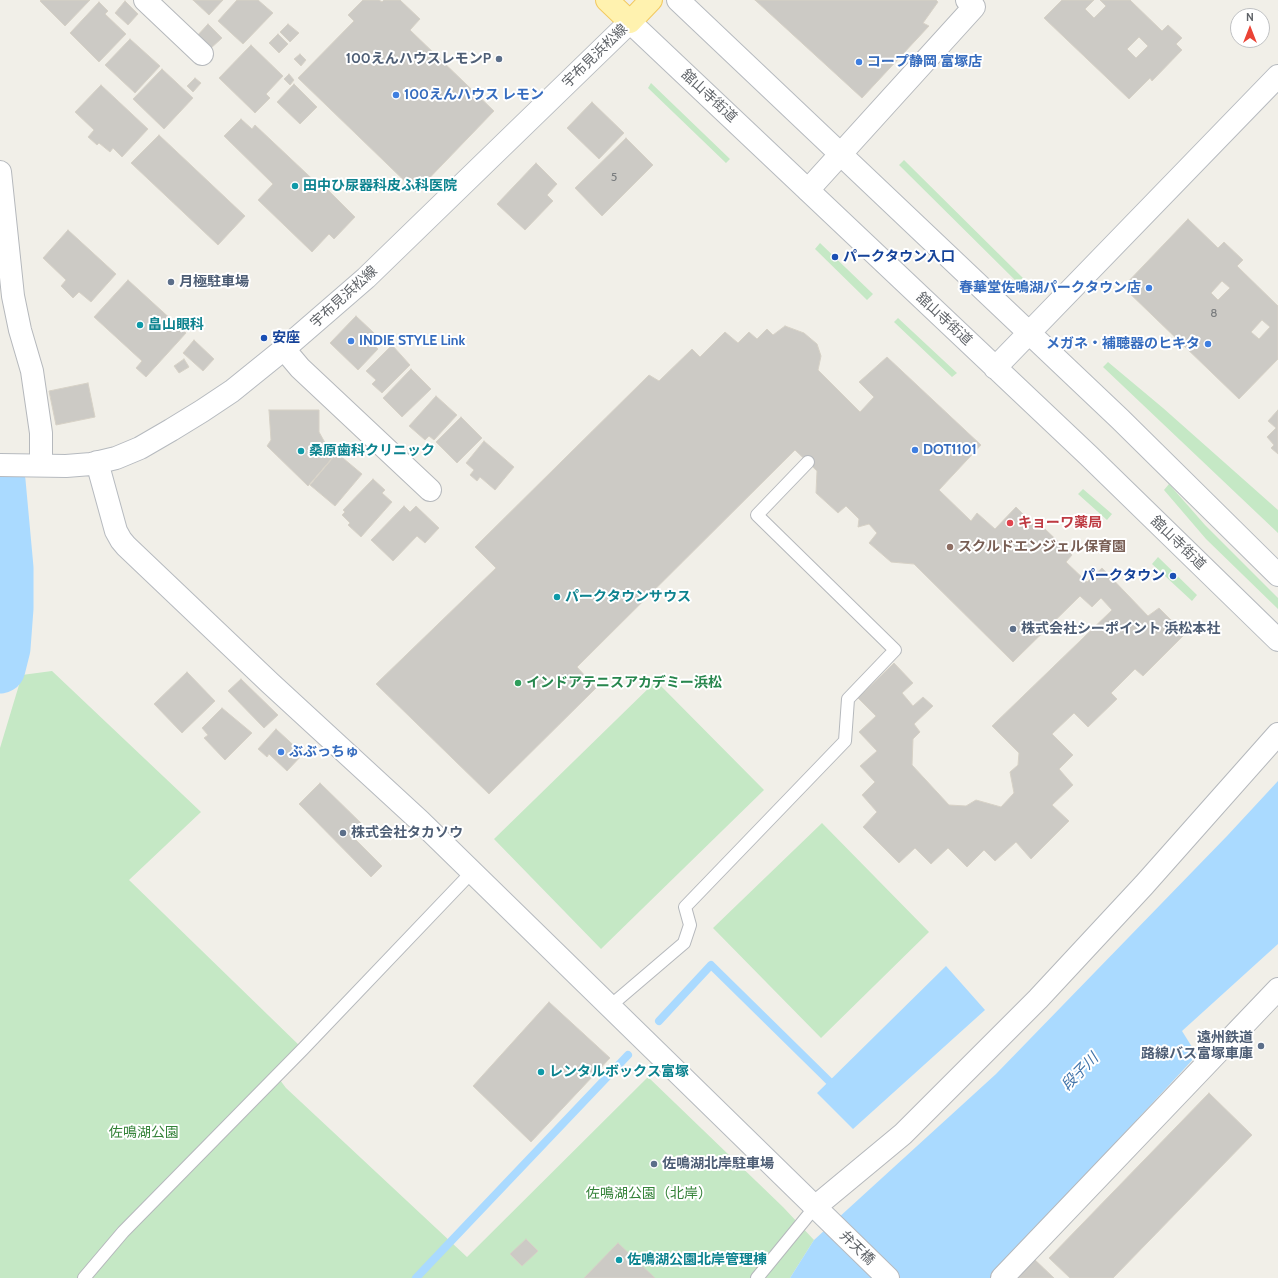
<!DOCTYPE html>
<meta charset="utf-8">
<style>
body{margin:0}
#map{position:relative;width:1278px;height:1278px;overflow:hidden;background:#f1efe8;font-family:Cabin,sans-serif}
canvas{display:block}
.north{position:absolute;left:1230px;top:8px;width:40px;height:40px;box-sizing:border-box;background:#fff;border:1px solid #bfc1c3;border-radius:50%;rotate:0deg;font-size:11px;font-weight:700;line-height:16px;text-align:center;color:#5f6368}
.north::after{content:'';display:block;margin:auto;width:14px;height:18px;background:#ea4335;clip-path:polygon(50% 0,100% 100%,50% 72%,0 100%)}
</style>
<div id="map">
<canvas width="1278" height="1278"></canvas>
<div class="north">N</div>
</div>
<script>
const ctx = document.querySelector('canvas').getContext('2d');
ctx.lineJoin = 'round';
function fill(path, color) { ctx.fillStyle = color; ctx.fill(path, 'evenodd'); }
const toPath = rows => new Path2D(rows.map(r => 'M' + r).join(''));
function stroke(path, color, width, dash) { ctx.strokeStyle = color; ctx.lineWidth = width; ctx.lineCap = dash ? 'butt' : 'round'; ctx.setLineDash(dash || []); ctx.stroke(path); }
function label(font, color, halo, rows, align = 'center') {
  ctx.font = font + ' Cabin,"Noto Sans JP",sans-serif'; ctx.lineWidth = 4; ctx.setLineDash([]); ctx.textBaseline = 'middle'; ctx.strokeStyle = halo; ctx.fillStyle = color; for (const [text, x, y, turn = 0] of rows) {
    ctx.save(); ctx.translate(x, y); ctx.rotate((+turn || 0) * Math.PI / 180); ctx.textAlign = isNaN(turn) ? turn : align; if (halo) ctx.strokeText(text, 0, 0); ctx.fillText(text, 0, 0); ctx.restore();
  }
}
const green = toPath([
 [651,83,730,159,726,163,648,88],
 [904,160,1025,280,1020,285,899,165],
 [820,243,873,294,867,300,815,249],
 [898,318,957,373,952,377,894,322],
 [1108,362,1163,408,1278,510,1278,533,1103,367],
 [1169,484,1205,525,1278,598,1278,609,1206,539,1164,490],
 [1083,489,1112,514,1107,520,1078,494],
 [1158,557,1197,595,1192,601,1152,564],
 [52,671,201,812,129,880,303,1049,277,1076,286,1088,467,1257,648,1077,783,1207,814,1240,790,1278,0,1278,0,748,22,675],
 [656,681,764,790,601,949,494,839],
 [822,823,929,932,821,1038,713,928]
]);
const water = toPath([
 [1278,781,1278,944,1182,1031,1197,1055,990,1278,790,1278,814,1240,996,1074,1227,836],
 [946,966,985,1010,853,1129,817,1093]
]);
const stream = toPath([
 [659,1021,711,965,829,1081],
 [416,1278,628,1055]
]);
const river = toPath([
 [0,481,8,568,8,608,5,648,0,668]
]);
const building = toPath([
 [41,0,90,0,65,26,40,1,41,0],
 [193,0,223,0,209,15,193,0],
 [237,0,258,0,273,13,243,44,218,21,237,0],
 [363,0,379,0,382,2,384,0,400,0,420,19,410,30,494,111,416,192,298,78,354,21,348,15,363,0],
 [755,0,936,0,938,2,923,23,929,26,862,98,755,0],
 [1062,0,1094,0,1085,9,1094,18,1106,6,1100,0,1130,0,1162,31,1168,25,1182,38,1176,44,1182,50,1152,81,1150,78,1129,99,1044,18,1062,0],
 [1139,37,1148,46,1136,58,1127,49,1139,37],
 [125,1,138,14,128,25,115,13,125,1],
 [99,2,108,11,105,14,126,34,99,62,70,33,99,2],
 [208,24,222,38,210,49,196,37,208,24],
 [288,24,299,33,290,42,280,32,288,24],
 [278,34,288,44,279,53,269,43,278,34],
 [130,39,160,66,135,93,105,65,130,39],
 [251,45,283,76,266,94,270,98,255,113,219,78,251,45],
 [300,54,306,60,301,66,294,59,300,54],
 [162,69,193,98,164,129,133,99,162,69],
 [289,74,294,80,290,85,284,79,289,74],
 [195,78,201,83,193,92,187,86,195,78],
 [294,84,317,107,300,124,277,102,294,84],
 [101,85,148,129,122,157,113,148,110,152,99,143,97,145,88,137,94,130,75,112,101,85],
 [592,102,624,133,599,159,567,128,592,102],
 [241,119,252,129,255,125,324,190,326,188,355,217,334,239,329,234,312,252,258,200,273,184,224,136,241,119],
 [159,135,245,216,218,245,131,163,159,135],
 [626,138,653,165,602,216,575,188,626,138],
 [536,163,557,184,547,195,553,201,525,230,497,204,536,163],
 [1188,219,1218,248,1224,242,1243,260,1237,266,1278,306,1278,359,1239,399,1123,287,1188,219],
 [1222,281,1230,288,1218,300,1211,293,1222,281],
 [1262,320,1270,327,1259,339,1251,332,1262,320],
 [68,230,116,274,91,302,79,292,73,298,61,286,66,280,43,258,68,230],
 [128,280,186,333,146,377,136,368,142,361,94,317,128,280],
 [356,316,374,333,368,339,378,349,358,370,330,343,356,316],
 [785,326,804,333,817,344,821,356,818,370,860,412,874,397,859,382,887,357,981,445,939,490,971,521,977,513,995,529,1016,507,1039,530,1043,527,1072,555,1066,562,1087,582,1102,568,1148,616,1159,608,1185,634,1143,676,1135,669,1111,693,1117,699,1088,727,1074,713,1052,734,1073,755,1059,769,1073,785,1052,805,1069,821,1031,859,1016,842,995,861,984,850,967,867,948,848,931,864,915,848,899,863,863,827,877,812,862,795,875,782,860,766,877,751,859,732,876,716,858,698,894,663,913,683,902,693,913,706,923,697,933,706,914,724,920,732,913,739,912,765,949,805,966,806,976,800,1001,807,1014,793,1010,772,1018,765,1019,753,992,726,1112,610,1101,598,1092,607,1080,596,1013,662,914,564,891,562,869,543,877,533,869,524,858,527,859,519,846,506,838,513,816,493,817,471,795,450,577,667,596,688,489,794,376,684,496,568,475,547,649,375,659,381,692,349,700,357,725,332,738,343,749,332,757,339,767,329,773,335,785,326],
 [194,340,214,359,203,371,183,353,194,340],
 [392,345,410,365,382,393,372,384,376,380,366,371,392,345],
 [184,359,189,367,179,373,174,366,184,359],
 [411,369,431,389,402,417,383,398,411,369],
 [88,383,95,417,56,425,49,391,88,383],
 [436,396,457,415,434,440,429,436,425,440,409,426,436,396],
 [269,410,319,410,319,432,333,457,308,486,267,446,271,440,269,410],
 [1278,410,1278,454,1271,448,1274,445,1267,437,1276,428,1268,421,1278,410],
 [461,417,482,438,457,463,436,442,461,417],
 [484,441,514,467,495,490,480,477,477,481,470,475,474,470,466,463,484,441],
 [337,453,362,474,335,506,310,485,337,453],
 [373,479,385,490,382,493,392,502,361,537,348,525,350,523,342,515,345,512,343,510,373,479],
 [404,506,410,512,416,506,439,528,425,543,417,536,393,561,371,540,404,506],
 [187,672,215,701,182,733,154,704,187,672],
 [241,679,278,715,264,728,228,691,241,679],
 [222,708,252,733,225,760,204,738,208,735,202,728,222,708],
 [276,729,303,754,287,771,269,754,267,757,258,749,276,729],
 [320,783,365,827,354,838,382,866,371,877,299,804,320,783],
 [549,1002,610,1058,531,1142,473,1086,549,1002],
 [1209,1093,1252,1135,1113,1278,1070,1278,1049,1258,1209,1093],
 [526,1239,538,1251,522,1266,510,1254,526,1239],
 [618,1243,655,1278,584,1278,618,1243],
 [1032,1257,1054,1278,1011,1278,1032,1257]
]);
const lane = toPath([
 [609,1007,684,943,690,925,685,907,845,741,848,699,895,650,757,515,808,462],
 [84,1278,123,1232,303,1049,471,873],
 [757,1278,815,1207]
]);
const street = toPath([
 [145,0,202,54],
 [0,172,13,296,20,330,32,371,41,433,41,465],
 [808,190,974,7,967,0],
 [284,349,300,368,430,490],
 [815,1207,903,1134,1038,999,1144,885,1278,734],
 [1002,1278,1278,989]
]);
const secondary = toPath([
 [678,0,1120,419,1278,575],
 [995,368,1278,76],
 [97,462,116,531,121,540,126,546,270,683,420,821,888,1278],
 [0,465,66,466,91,464,116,458,140,448,171,430,202,411,232,391,284,349,366,278,630,22,1088,455,1278,640]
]);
const primary = toPath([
 [607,0,630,22,651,0]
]);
const markers = [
 [499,59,4,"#5c6f8a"],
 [859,62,4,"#3f7fe0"],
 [396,95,4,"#3f7fe0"],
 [295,186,4,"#0f9aa8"],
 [835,257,4,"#1a4fb4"],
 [171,282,4,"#5c6f8a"],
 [1149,288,4,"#3f7fe0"],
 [140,325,4,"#0f9aa8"],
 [264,338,4,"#1a4fb4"],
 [351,341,4,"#3f7fe0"],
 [1208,344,4,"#3f7fe0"],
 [915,450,4,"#3f7fe0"],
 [301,451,4,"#0f9aa8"],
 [1010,523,4,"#e0444e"],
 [950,547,4,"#8d6e63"],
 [1173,576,4,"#1a4fb4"],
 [557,597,4,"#0f9aa8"],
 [1013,629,4,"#5c6f8a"],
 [518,683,4,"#2e9e5b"],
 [281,752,4,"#3f7fe0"],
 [343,833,4,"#5c6f8a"],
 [1261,1046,4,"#5c6f8a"],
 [541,1072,4,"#0f9aa8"],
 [654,1164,4,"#5c6f8a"],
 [619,1260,4,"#0f9aa8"]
];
const numberNames = [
 ["5",614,177],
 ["8",1214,313]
];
const streetNames = [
 ["宇布見浜松線",595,56,-44],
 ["舘山寺街道",709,96,43],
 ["宇布見浜松線",344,297,-42],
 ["舘山寺街道",944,319,43],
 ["舘山寺街道",1178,543,44],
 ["弁天橋",857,1248,44]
];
const serviceNames = [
 ["100えんハウスレモンP",491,59,"right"],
 ["月極駐車場",179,282],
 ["株式会社シーポイント 浜松本社",1021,629],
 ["株式会社タカソウ",351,833],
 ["遠州鉄道",1253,1038,"right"],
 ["路線バス富塚車庫",1253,1054,"right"],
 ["佐鳴湖北岸駐車場",662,1164]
];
const shopNames = [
 ["コープ静岡 富塚店",867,62],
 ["100えんハウス レモン",404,95],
 ["春華堂佐鳴湖パークタウン店",1141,288,"right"],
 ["INDIE STYLE Link",359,341],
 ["メガネ・補聴器のヒキタ",1200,344,"right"],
 ["DOT1101",923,450],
 ["ぶぶっちゅ",289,752]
];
const cultureNames = [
 ["田中ひ尿器科皮ふ科医院",303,186],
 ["畠山眼科",148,325],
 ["桑原歯科クリニック",309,451],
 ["パークタウンサウス",565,597],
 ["レンタルボックス富塚",549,1072],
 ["佐鳴湖公園北岸管理棟",627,1260]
];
const transitNames = [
 ["パークタウン入口",843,257],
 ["安座",272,338],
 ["パークタウン",1165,576,"right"]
];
const healthNames = [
 ["キョーワ薬局",1018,523]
];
const educationNames = [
 ["スクルドエンジェル保育園",958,547]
];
const leisureNames = [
 ["インドアテニスアカデミー浜松",526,683]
];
const parkNames = [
 ["佐鳴湖公園",144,1133],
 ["佐鳴湖公園（北岸）",649,1194]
];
const waterNames = [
 ["段子川",1080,1072,-46]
];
fill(green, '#c5e8c5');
fill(water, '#aadaff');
stroke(stream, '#aadaff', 8);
stroke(river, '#aadaff', 51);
fill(building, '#cccac5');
stroke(building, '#d6d1c6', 1);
stroke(lane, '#b5b8bc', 14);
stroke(street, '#b5b8bc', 24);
stroke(secondary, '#b6babf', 24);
stroke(primary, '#f2c960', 24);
stroke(lane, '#fff', 12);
stroke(street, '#fff', 22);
stroke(secondary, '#fff', 22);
stroke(primary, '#fff2af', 22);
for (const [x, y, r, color] of markers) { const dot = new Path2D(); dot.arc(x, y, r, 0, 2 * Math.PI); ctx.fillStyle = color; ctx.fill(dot); stroke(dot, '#fff', 1.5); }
label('12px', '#7a7d7f', null, numberNames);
label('14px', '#5f6368', '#fff', streetNames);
label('bold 14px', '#4e5e75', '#fff', serviceNames, 'left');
label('bold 14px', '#366cbe', '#fff', shopNames, 'left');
label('bold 14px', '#0d838f', '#fff', cultureNames, 'left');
label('bold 14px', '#164399', '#fff', transitNames, 'left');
label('bold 14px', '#be3a42', '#fff', healthNames, 'left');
label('bold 14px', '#785e54', '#fff', educationNames, 'left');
label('bold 14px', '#27864d', '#fff', leisureNames, 'left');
label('14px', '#348238', '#fff', parkNames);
label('italic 15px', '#4174aa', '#fff', waterNames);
</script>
